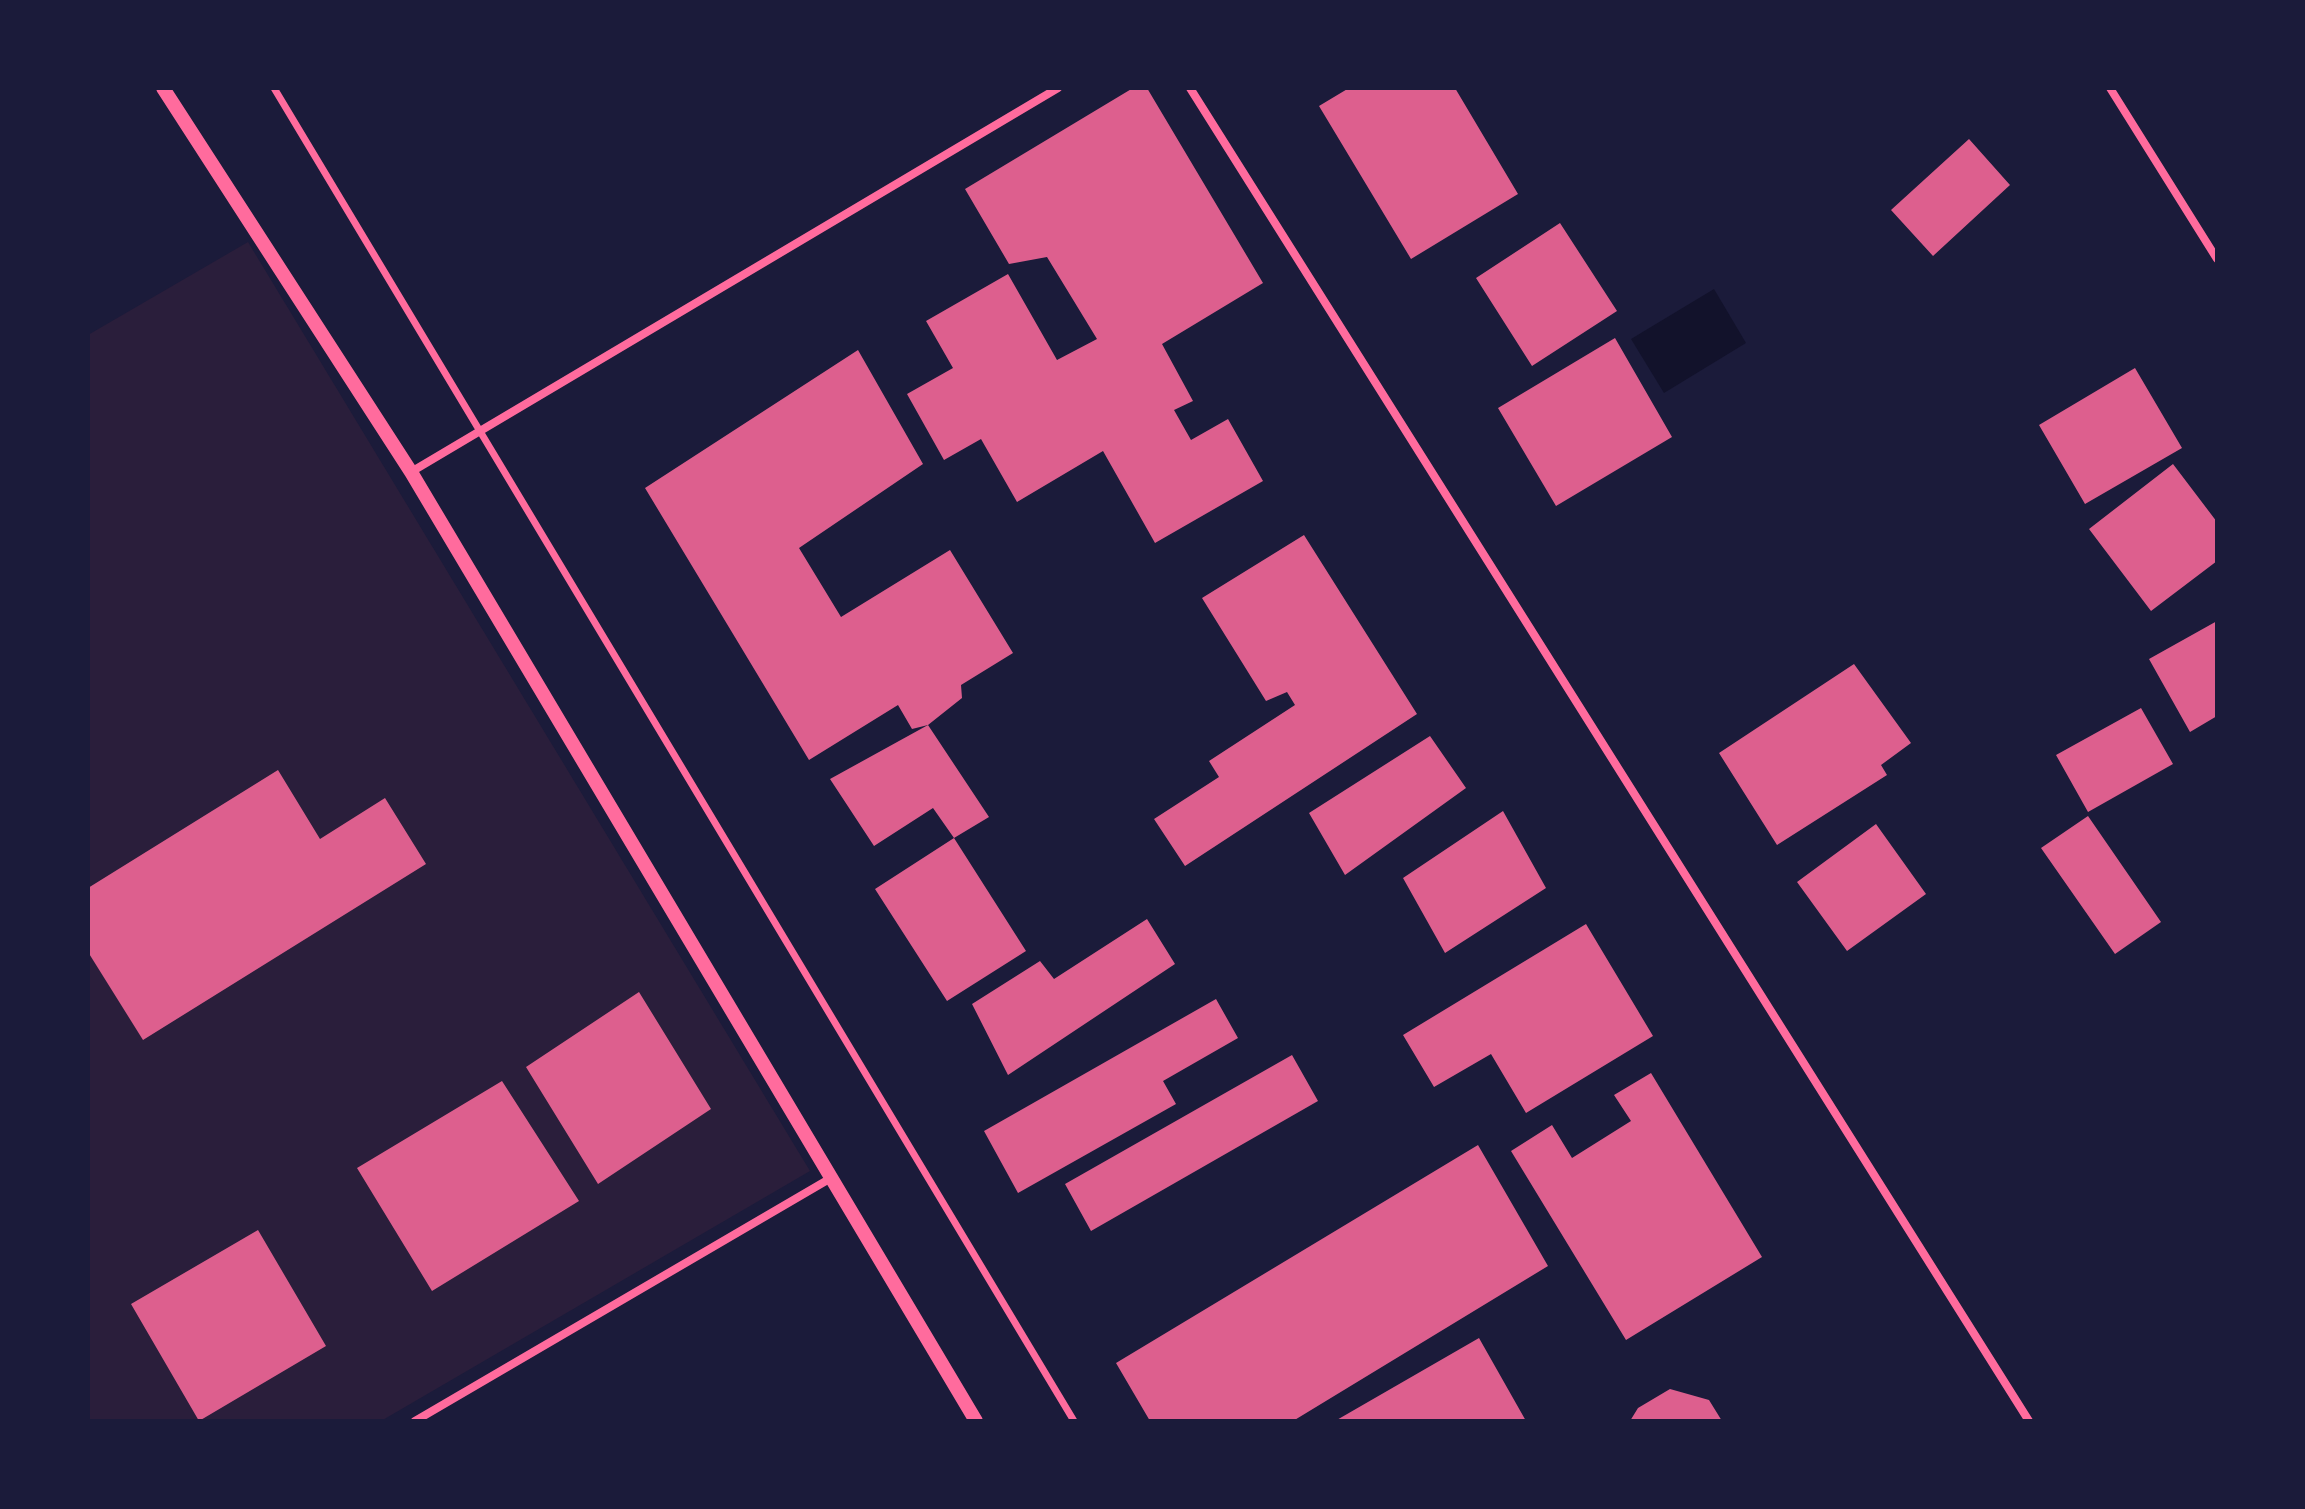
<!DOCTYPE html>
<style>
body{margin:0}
#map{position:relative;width:2305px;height:1509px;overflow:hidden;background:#1b1b3a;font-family:Arial,sans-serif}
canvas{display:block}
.frame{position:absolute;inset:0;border:90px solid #1b1b3a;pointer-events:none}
</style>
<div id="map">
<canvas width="2305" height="1509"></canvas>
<div class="frame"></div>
</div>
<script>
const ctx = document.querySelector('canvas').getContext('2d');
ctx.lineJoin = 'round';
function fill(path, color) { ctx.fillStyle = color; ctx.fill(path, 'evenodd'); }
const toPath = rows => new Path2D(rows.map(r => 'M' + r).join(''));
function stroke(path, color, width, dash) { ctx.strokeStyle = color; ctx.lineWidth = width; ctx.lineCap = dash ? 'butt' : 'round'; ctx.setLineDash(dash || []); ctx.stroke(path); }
const green = toPath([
 [248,242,810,1171,381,1421,88,1421,88,335]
]);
const water = toPath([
 [1714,289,1746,343,1664,393,1631,339]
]);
const building = toPath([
 [1133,88,1147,88,1263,283,1162,344,1193,401,1174,410,1191,440,1228,419,1263,481,1155,543,1103,451,1017,502,981,439,944,460,907,394,953,368,926,321,1008,274,1057,360,1097,339,1047,257,1009,264,965,189],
 [1349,88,1455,88,1518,194,1411,259,1319,106],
 [1969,139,2010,185,1933,256,1891,210],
 [1560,223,1617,311,1532,366,1476,278],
 [1615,338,1672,437,1556,506,1498,408],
 [858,350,923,464,799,548,841,617,950,550,1013,653,961,685,962,698,928,725,912,729,898,705,809,760,645,488],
 [2135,368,2182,448,2085,504,2039,425],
 [2173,464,2217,522,2217,561,2151,611,2089,529],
 [1304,535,1417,714,1185,866,1154,819,1219,777,1209,761,1295,705,1287,692,1266,701,1202,598],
 [2217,621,2217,716,2190,732,2149,659],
 [1854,664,1911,743,1881,765,1887,775,1777,845,1719,753],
 [2141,708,2173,764,2088,812,2056,755],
 [928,725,989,817,954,838,933,808,874,846,830,779],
 [1430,736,1466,788,1345,875,1309,813],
 [278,770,320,839,385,798,426,864,143,1040,88,952,88,888],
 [1503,811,1546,888,1445,953,1403,878],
 [2088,816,2161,922,2115,954,2041,848],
 [1876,824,1926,894,1847,951,1797,882],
 [954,838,1026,951,947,1001,875,889],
 [1147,919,1175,964,1008,1075,972,1004,1040,961,1054,979],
 [1586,924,1653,1036,1526,1113,1491,1054,1434,1087,1403,1035],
 [639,992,711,1109,598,1184,526,1067],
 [1216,999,1238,1038,1163,1081,1176,1104,1018,1193,984,1131],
 [1292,1055,1318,1101,1091,1231,1065,1184],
 [1651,1073,1762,1257,1626,1340,1511,1151,1552,1125,1572,1158,1631,1121,1614,1095],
 [502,1081,579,1201,432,1291,357,1168],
 [1478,1145,1548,1266,1293,1421,1150,1421,1116,1363],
 [258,1230,326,1346,199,1421,131,1304],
 [1479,1338,1526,1421,1335,1421],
 [1670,1389,1709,1400,1722,1421,1630,1421,1638,1408]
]);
const pedestrian = toPath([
 [274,88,1074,1421]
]);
const minor = toPath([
 [1190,88,2029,1421],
 [2110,88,2217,259],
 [411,472,1058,88],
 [415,1421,831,1178]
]);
const tertiary = toPath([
 [163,88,411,472,976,1421]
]);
fill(green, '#2a1e3b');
fill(water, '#12122b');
fill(building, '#dd5f8e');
stroke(pedestrian, '#ff6b9d', 7);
stroke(minor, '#ff6b9d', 8);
stroke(tertiary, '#ff6b9d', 14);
</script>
